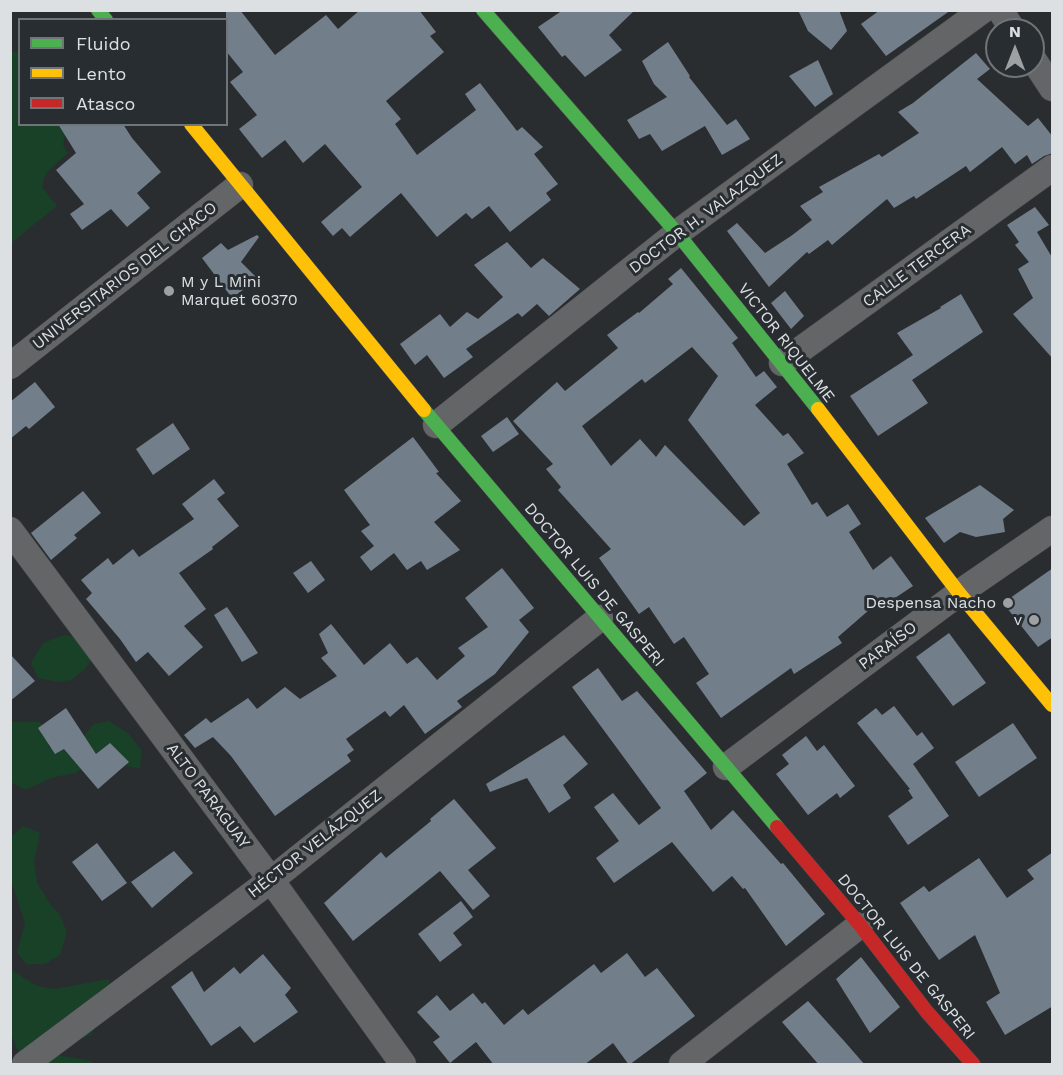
<!DOCTYPE html>
<meta charset="utf-8">
<style>
body{margin:0}
#map{position:relative;width:1063px;height:1075px;overflow:hidden;background:#2a2d30;font-family:"Work Sans",sans-serif}
canvas{display:block}
.frame{position:absolute;inset:0;border:12px solid #dde0e3;pointer-events:none}
.legend{position:absolute;left:18px;top:18px;width:210px;height:108px;box-sizing:border-box;background:#282d32;border:2px solid #707579;margin:0;padding:8px 10px;list-style:none;font-size:18px;color:#dde0e3}
.legend li{display:flex;align-items:center;gap:12px;height:30px}
.legend b{width:30px;border:2px solid #707579}
.north{position:absolute;left:985px;top:18px;width:60px;height:60px;box-sizing:border-box;background:#282d32;border:2px solid #707579;border-radius:50%;rotate:0deg;font-size:16px;font-weight:700;line-height:24px;text-align:center;color:#dde0e3}
.north::after{content:'';display:block;margin:auto;width:21px;height:27px;background:#9ea1a4;clip-path:polygon(50% 0,100% 100%,50% 72%,0 100%)}
</style>
<div id="map">
<canvas width="1063" height="1075"></canvas>
<div class="frame"></div>
<ul class="legend">
<li><b style="height:8px;background:#4caf50"></b>Fluido</li>
<li><b style="height:8px;background:#ffc107"></b>Lento</li>
<li><b style="height:8px;background:#c62828"></b>Atasco</li>
</ul>
<div class="north">N</div>
</div>
<script>
const ctx = document.querySelector('canvas').getContext('2d');
ctx.lineJoin = 'round';
function fill(path, color) { ctx.fillStyle = color; ctx.fill(path, 'evenodd'); }
const toPath = rows => new Path2D(rows.map(r => 'M' + r).join(''));
function stroke(path, color, width, dash) { ctx.strokeStyle = color; ctx.lineWidth = width; ctx.lineCap = dash ? 'butt' : 'round'; ctx.setLineDash(dash || []); ctx.stroke(path); }
function label(font, color, halo, rows, align = 'center') {
  ctx.font = font + ' "Work Sans",sans-serif'; ctx.lineWidth = 6; ctx.setLineDash([]); ctx.textBaseline = 'middle'; ctx.strokeStyle = halo; ctx.fillStyle = color; for (const [text, x, y, turn = 0] of rows) {
    ctx.save(); ctx.translate(x, y); ctx.rotate((+turn || 0) * Math.PI / 180); ctx.textAlign = isNaN(turn) ? turn : align; if (halo) ctx.strokeText(text, 0, 0); ctx.fillText(text, 0, 0); ctx.restore();
  }
}
const green = toPath([
 [10,50,19,53,20,124,67,125,63,145,68,153,49,170,44,178,42,187,57,206,11,243],
 [64,635,86,638,94,655,85,669,71,680,58,682,38,678,31,663,43,643],
 [109,721,129,734,142,751,140,769,123,765,117,751,102,749,76,773,54,777,25,790,11,782,11,722,39,722,50,731,48,747,62,750,84,736,94,724],
 [23,826,40,833,34,862,37,883,51,905,60,915,67,932,60,955,45,964,26,964,17,952,25,923,11,880,10,838],
 [10,969,37,986,54,989,109,979,111,1000,91,1035,56,1049,21,1058,11,1034],
 [51,1054,92,1061,91,1064,38,1064]
]);
const building = toPath([
 [226,10,240,10,275,55,326,15,338,29,360,10,419,10,436,32,430,36,444,52,386,101,401,119,395,124,417,155,476,110,465,94,480,83,517,131,522,127,543,147,534,154,558,184,546,193,551,200,510,232,489,206,472,219,466,213,437,237,401,193,350,237,342,228,333,236,321,222,362,187,325,144,303,163,285,140,262,158,239,129,257,115,230,82,243,72,226,51],
 [563,10,635,10,609,35,622,50,585,77,565,55,562,57,538,27],
 [798,10,839,10,847,31,831,50,808,31],
 [880,10,951,10,886,56,861,24],
 [668,42,690,76,689,77,727,125,736,119,750,139,722,155,705,126,662,151,650,134,639,139,627,120,667,97,654,84,642,61],
 [976,53,990,69,977,79,1028,126,1038,118,1053,137,1053,153,1044,156,1032,164,1027,155,1015,164,1002,147,970,172,966,166,916,199,914,196,894,208,887,199,832,245,828,240,809,254,807,252,769,287,727,231,737,223,765,253,791,236,812,220,800,206,823,192,819,187,879,154,882,157,919,133,898,112,913,103],
 [818,60,833,94,815,107,789,76],
 [58,124,123,124,132,138,161,172,137,193,150,208,127,227,111,209,82,230,70,214,84,204,56,170,76,153],
 [1035,207,1049,225,1037,232,1053,259,1053,359,1013,314,1033,298,1018,269,1029,262,1015,245,1019,242,1007,225],
 [257,235,259,237,241,262,258,279,232,298,202,258,221,243,228,250],
 [507,242,531,268,543,258,580,289,549,316,537,304,522,317,518,313,466,349,473,357,444,378,427,355,415,365,400,344,440,314,450,327,467,312,478,319,503,297,474,265],
 [681,268,738,338,732,343,756,377,764,371,777,387,755,405,783,436,788,433,804,453,787,464,812,505,817,502,827,517,848,504,861,524,849,532,873,570,891,556,913,586,889,602,886,598,869,610,838,637,842,643,794,674,791,668,721,718,696,683,709,674,684,637,674,644,649,607,639,614,599,558,611,549,558,490,561,487,546,469,553,464,513,421,557,382,565,391,618,348,607,335,638,312,639,313,673,284,668,279],
 [692,347,718,376,688,420,760,513,744,526,665,445,656,457,640,439,611,466,582,426,642,379,645,383],
 [785,291,804,316,791,329,771,303],
 [961,294,983,332,912,380,928,403,878,436,850,396,913,355,897,333,941,308,940,307],
 [35,382,55,407,29,429,26,426,10,439,10,402],
 [507,417,519,434,493,452,481,436],
 [173,423,190,449,153,475,136,449],
 [413,437,439,472,436,473,461,501,434,522,460,550,427,570,421,561,407,570,394,553,371,571,360,557,374,546,361,531,370,525,344,490],
 [214,479,225,493,217,499,239,526,212,547,213,549,179,573,206,609,184,626,203,647,169,676,148,652,136,662,120,639,86,599,92,593,81,580,108,558,113,565,133,549,139,557,194,519,182,504],
 [980,485,1014,510,1003,519,1005,532,976,537,960,532,944,543,925,518],
 [83,491,101,513,74,535,77,538,51,560,31,533],
 [311,561,325,580,308,593,293,573],
 [502,568,534,608,519,620,529,632,495,674,457,701,462,707,425,734,404,705,390,717,385,711,346,739,354,750,347,755,351,761,275,816,231,756,213,737,195,748,184,735,206,718,211,723,248,698,257,709,285,687,300,699,337,676,321,658,328,653,319,634,331,624,364,665,390,643,407,664,417,657,437,680,465,656,458,648,488,627,465,598],
 [1053,568,1053,637,1038,647,1003,603],
 [227,607,258,653,242,662,214,615],
 [949,633,986,683,953,706,916,657],
 [10,654,35,681,10,701],
 [598,668,622,701,637,691,707,773,684,791,711,830,733,810,781,864,783,863,825,914,786,946,745,888,743,889,732,876,713,892,672,842,614,883,596,858,619,841,594,807,613,793,639,825,661,808,572,687],
 [894,706,917,736,922,732,934,748,913,764,949,816,908,845,888,816,913,798,908,790,910,789,857,723,876,708,882,715],
 [66,708,96,754,110,743,129,762,98,789,64,749,55,754,38,728],
 [1013,723,1037,758,979,797,955,762],
 [564,735,588,764,563,785,571,798,549,813,527,778,490,792,486,784],
 [806,736,817,751,824,745,855,786,840,798,837,793,808,815,776,774,789,764,782,755],
 [454,799,496,848,468,870,490,896,473,910,440,871,353,941,324,903,381,852,386,858,431,821,430,819],
 [97,843,127,883,102,901,72,862],
 [174,851,193,873,152,908,131,882],
 [1053,852,1053,1006,1005,1035,986,1002,1000,993,975,935,939,960,900,903,924,886,929,892,979,858,1007,898,1034,879,1027,870],
 [461,901,473,917,453,933,462,945,440,962,418,934],
 [627,953,645,977,657,968,695,1016,629,1065,613,1043,584,1065,494,1065,476,1042,450,1063,433,1042,440,1037,417,1012,437,995,450,1011,473,993,482,1004,485,1002,504,1025,523,1009,528,1015,594,964,601,973],
 [263,954,291,988,285,995,298,1012,254,1043,240,1026,211,1046,171,987,192,971,204,992,234,967,240,974],
 [861,957,900,1007,870,1033,836,979],
 [808,1001,845,1042,865,1065,819,1065,782,1022]
]);
const street = toPath([
 [1000,10,1013,30],
 [1033,59,1052,88],
 [782,363,1052,168],
 [10,366,240,185],
 [436,425,677,233,983,10],
 [10,530,271,880,403,1064],
 [726,767,959,593,1052,529],
 [25,1064,271,880,600,618],
 [682,1064,860,925]
]);
const fast = toPath([
 [98,10,106,20],
 [483,10,677,233,818,409],
 [424,410,777,827]
]);
const slow = toPath([
 [191,124,424,410],
 [818,409,959,593,1052,705]
]);
const jam = toPath([
 [777,827,860,925,927,1012,973,1064]
]);
const markers = [
 [169,291,6,"#9ea1a4"],
 [1008,603,6,"#9ea1a4"],
 [1034,620,6,"#9ea1a4"]
];
const streetNames = [
 ["DOCTOR H. VALAZQUEZ",706,214,-37],
 ["CALLE TERCERA",917,266,-36],
 ["UNIVERSITARIOS DEL CHACO",125,276,-38],
 ["VICTOR RIQUELME",786,343,52],
 ["DOCTOR LUIS DE GASPERI",594,585,50],
 ["PARAÍSO",888,646,-37],
 ["ALTO PARAGUAY",208,796,53],
 ["HÉCTOR VELÁZQUEZ",315,844,-38],
 ["DOCTOR LUIS DE GASPERI",906,957,51]
];
const poiNames = [
 ["M y L Mini",181,282,"left"],
 ["Marquet 60370",181,300,"left"],
 ["Despensa Nacho",996,603],
 ["v",1022,620]
];
fill(green, '#194127');
fill(building, '#737e8b');
stroke(street, '#484a4c', 27);
stroke(fast, '#484a4c', 15);
stroke(slow, '#484a4c', 15);
stroke(jam, '#484a4c', 15);
stroke(street, '#646567', 26);
stroke(fast, '#4caf50', 14);
stroke(slow, '#ffc107', 14);
stroke(jam, '#c62828', 14);
for (const [x, y, r, color] of markers) { const dot = new Path2D(); dot.arc(x, y, r, 0, 2 * Math.PI); ctx.fillStyle = color; ctx.fill(dot); stroke(dot, '#282d32', 2); }
label('16px', '#dde0e3', '#282d32', streetNames);
label('16px', '#dde0e3', '#282d32', poiNames, 'right');
</script>
